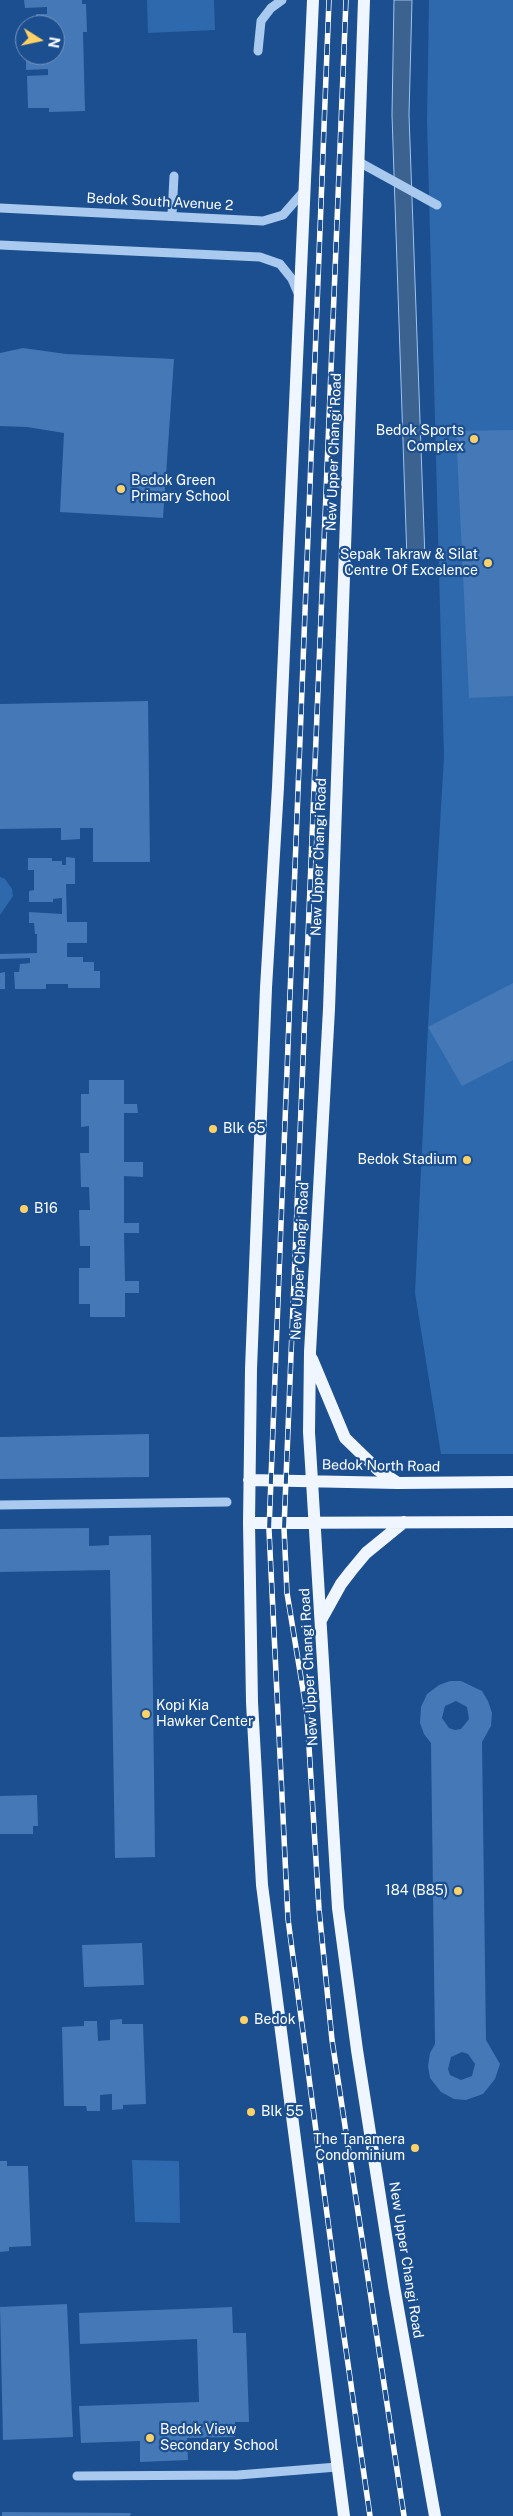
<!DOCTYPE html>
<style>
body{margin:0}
#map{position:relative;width:513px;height:2516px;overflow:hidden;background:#1b4f8f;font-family:"Public Sans",sans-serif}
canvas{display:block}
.north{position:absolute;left:15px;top:15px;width:50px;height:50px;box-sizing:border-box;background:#1b4f8f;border:1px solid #7695bc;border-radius:50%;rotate:100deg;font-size:14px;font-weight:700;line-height:20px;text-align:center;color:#fff}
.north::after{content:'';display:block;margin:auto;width:18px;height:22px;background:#ffd166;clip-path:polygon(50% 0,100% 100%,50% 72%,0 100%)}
</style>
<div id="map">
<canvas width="513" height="2516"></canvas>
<div class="north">N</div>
</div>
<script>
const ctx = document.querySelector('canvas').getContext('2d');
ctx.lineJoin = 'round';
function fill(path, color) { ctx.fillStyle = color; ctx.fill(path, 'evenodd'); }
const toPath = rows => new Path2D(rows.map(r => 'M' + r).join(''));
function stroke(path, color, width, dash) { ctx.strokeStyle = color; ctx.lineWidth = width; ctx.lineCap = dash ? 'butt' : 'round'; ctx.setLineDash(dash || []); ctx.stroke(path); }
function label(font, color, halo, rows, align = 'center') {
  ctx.font = font + ' "Public Sans",sans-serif'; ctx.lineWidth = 4.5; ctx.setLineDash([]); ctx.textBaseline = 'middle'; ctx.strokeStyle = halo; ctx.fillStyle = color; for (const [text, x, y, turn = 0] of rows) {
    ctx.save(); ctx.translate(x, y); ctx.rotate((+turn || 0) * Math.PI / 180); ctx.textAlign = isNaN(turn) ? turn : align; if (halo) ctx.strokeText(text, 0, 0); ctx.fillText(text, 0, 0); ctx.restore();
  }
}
const green = toPath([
 [147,0,214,0,215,30,148,33],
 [429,0,513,0,513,1454,441,1454,415,1293,428,1027,444,757,427,121],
 [0,877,5,879,12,889,13,896,0,915],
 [132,2160,179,2161,180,2223,135,2222]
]);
const water = toPath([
 [394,0,412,0,409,115,425,559,407,560,392,115,394,0]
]);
const building = toPath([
 [24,0,82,0,82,4,86,4,87,32,83,32,85,111,49,112,49,108,28,108,27,76,48,75,48,69,26,70,26,55,55,55,55,25,36,25,36,14,47,14,47,7,25,8],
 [23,348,66,354,174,359,163,518,60,512,64,433,27,427,0,426,0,353],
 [513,430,513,696,469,698,456,431],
 [148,701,150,862,93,862,93,828,80,828,80,839,64,840,61,840,61,828,0,829,0,704],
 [66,857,75,858,75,884,66,884,67,922,87,922,87,943,67,943,67,957,83,957,83,962,94,962,94,971,100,971,100,988,68,988,68,984,46,984,46,989,15,989,14,972,19,972,20,964,30,963,30,958,0,959,0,954,37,953,37,934,35,934,34,923,29,923,29,912,62,914,62,898,53,899,53,902,29,902,29,891,34,890,34,870,28,870,28,858,52,858,52,861,62,861,62,865,66,865],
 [5,972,5,989,0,989,0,973],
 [513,983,513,1060,462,1086,428,1027],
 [89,1080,124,1080,124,1104,137,1104,138,1113,124,1113,124,1162,143,1162,143,1177,124,1176,124,1223,139,1223,139,1233,124,1233,125,1281,139,1281,139,1293,125,1293,125,1317,90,1317,90,1304,79,1304,79,1268,90,1268,90,1246,80,1246,79,1210,90,1210,89,1187,81,1187,80,1153,89,1153,89,1126,81,1127,81,1094,89,1094],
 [149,1434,149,1477,0,1479,0,1437],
 [89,1528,89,1546,109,1545,109,1536,151,1535,155,1857,115,1858,110,1570,0,1572,0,1529],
 [450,1681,461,1681,482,1691,488,1701,492,1713,491,1726,482,1742,486,2040,500,2064,495,2079,483,2094,466,2100,454,2099,441,2092,430,2078,428,2066,430,2053,435,2044,431,1743,424,1734,420,1723,421,1707,427,1694,439,1685],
 [456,1701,467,1707,469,1719,461,1729,455,1730,449,1728,442,1718,445,1706],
 [462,2052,468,2054,475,2064,472,2076,461,2080,450,2075,448,2069,451,2057],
 [37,1795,38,1826,33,1826,33,1834,0,1834,0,1796],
 [142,1943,144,1985,84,1987,82,1945],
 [122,2019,122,2024,143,2024,146,2104,123,2105,123,2109,112,2110,112,2094,100,2095,100,2111,87,2111,86,2106,64,2106,62,2027,84,2026,84,2021,97,2021,98,2041,110,2040,110,2020],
 [0,2161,7,2161,7,2166,28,2166,31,2246,9,2247,9,2251,0,2252],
 [67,2304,73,2437,3,2440,0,2307],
 [232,2307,233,2333,246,2333,249,2422,235,2422,235,2437,187,2438,188,2460,140,2462,140,2441,81,2443,79,2406,199,2402,197,2339,80,2344,79,2313],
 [2,2512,131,2513,130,2516,2,2516]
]);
const minor = toPath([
 [258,51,261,21,271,8,282,0],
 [359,162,437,205],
 [0,208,263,221,283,215,304,191],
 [172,215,174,176],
 [0,245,260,257,280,264,292,279,298,293],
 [0,1505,227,1502],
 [77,2476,238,2475,337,2467]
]);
const major = toPath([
 [313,0,278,787,266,988,251,1369,249,1523,252,1702,262,1885,344,2516],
 [364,0,329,1009,310,1352,309,1432,338,1908,357,2050,394,2286,435,2516],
 [312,1359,345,1438,378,1470,398,1483],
 [249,1480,398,1483,513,1482],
 [249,1523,513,1522],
 [321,1620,341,1584,351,1571,366,1553,404,1522]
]);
const rail = toPath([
 [329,0,269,1530,288,1919,334,2267,370,2516],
 [346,0,284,1528,287,1593,307,1714,319,1909,332,2040,404,2516]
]);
const markers = [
 [474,439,5,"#ffd166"],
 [121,489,5,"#ffd166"],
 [488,563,5,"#ffd166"],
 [213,1129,5,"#ffd166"],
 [467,1160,5,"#ffd166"],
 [24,1209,5,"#ffd166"],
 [146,1714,5,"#ffd166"],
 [458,1891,5,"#ffd166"],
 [244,2020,5,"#ffd166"],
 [251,2112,5,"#ffd166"],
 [415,2148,5,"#ffd166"],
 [150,2438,5,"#ffd166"]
];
const streetNames = [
 ["Bedok South Avenue 2",160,202,3],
 ["New Upper Changi Road",334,452,-88],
 ["New Upper Changi Road",319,857,-88],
 ["New Upper Changi Road",300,1261,-87],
 ["Bedok North Road",381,1466,1],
 ["New Upper Changi Road",309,1667,-93],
 ["New Upper Changi Road",406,2260,81]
];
const poiNames = [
 ["Bedok Sports",464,431,"right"],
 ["Complex",464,447,"right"],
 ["Bedok Green",131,481],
 ["Primary School",131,497],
 ["Sepak Takraw & Silat",478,555,"right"],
 ["Centre Of Excelence",478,571,"right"],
 ["Blk 65",223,1129],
 ["Bedok Stadium",457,1160,"right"],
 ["B16",34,1209],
 ["Kopi Kia",156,1706],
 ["Hawker Center",156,1722],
 ["184 (B85)",448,1891,"right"],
 ["Bedok",254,2020],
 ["Blk 55",261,2112],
 ["The Tanamera",405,2140,"right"],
 ["Condominium",405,2156,"right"],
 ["Bedok View",160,2430],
 ["Secondary School",160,2446]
];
fill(green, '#2e69ad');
fill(water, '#3c6290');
stroke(water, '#9cc4f0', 1);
fill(building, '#4478b7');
stroke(minor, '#a9c9ee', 9);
stroke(major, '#f0f6ff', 12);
stroke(rail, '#fff', 5.5);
stroke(rail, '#1b4f8f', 4, [11]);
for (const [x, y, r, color] of markers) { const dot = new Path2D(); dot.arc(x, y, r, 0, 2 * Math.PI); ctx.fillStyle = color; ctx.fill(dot); stroke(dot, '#1b4f8f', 2); }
label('14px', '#fff', '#1b4f8f', streetNames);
label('14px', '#fff', '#1b4f8f', poiNames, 'left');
</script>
